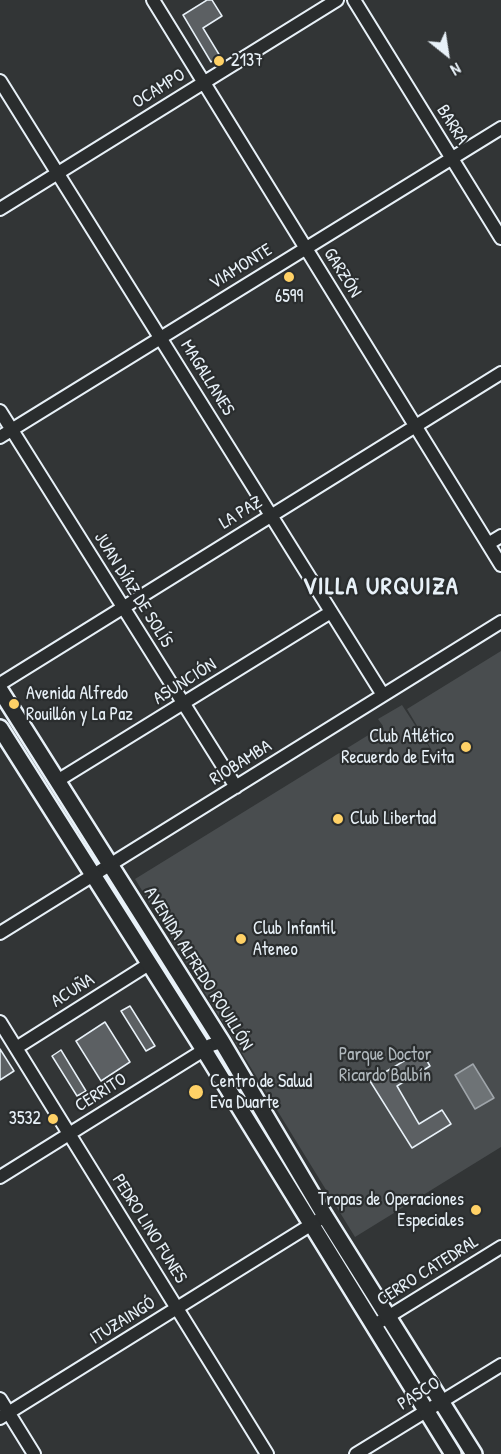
<!DOCTYPE html>
<meta charset="utf-8">
<style>
body{margin:0}
#map{position:relative;width:501px;height:1454px;overflow:hidden;background:#323536;font-family:"Patrick Hand",sans-serif}
canvas{display:block}
.north{position:absolute;left:417px;top:24px;width:60px;height:60px;-webkit-text-stroke:4px #2a2d2e;paint-order:stroke;rotate:150deg;font-size:16px;font-weight:700;line-height:24px;text-align:center;color:#e8f1f8}
.north::after{content:'';display:block;margin:auto;width:21px;height:27px;background:#e8f1f8;clip-path:polygon(50% 0,100% 100%,50% 72%,0 100%)}
</style>
<div id="map">
<canvas width="501" height="1454"></canvas>
<div class="north">N</div>
</div>
<script>
const ctx = document.querySelector('canvas').getContext('2d');
ctx.lineJoin = 'round';
function fill(path, color) { ctx.fillStyle = color; ctx.fill(path, 'evenodd'); }
const toPath = rows => new Path2D(rows.map(r => 'M' + r).join(''));
function stroke(path, color, width, dash) { ctx.strokeStyle = color; ctx.lineWidth = width; ctx.lineCap = dash ? 'butt' : 'round'; ctx.setLineDash(dash || []); ctx.stroke(path); }
function label(font, color, halo, rows, align = 'center') {
  ctx.font = font + ' "Patrick Hand",sans-serif'; ctx.lineWidth = 4.5; ctx.setLineDash([]); ctx.textBaseline = 'middle'; ctx.strokeStyle = halo; ctx.fillStyle = color; for (const [text, x, y, turn = 0] of rows) {
    ctx.save(); ctx.translate(x, y); ctx.rotate((+turn || 0) * Math.PI / 180); ctx.textAlign = isNaN(turn) ? turn : align; if (halo) ctx.strokeText(text, 0, 0); ctx.fillText(text, 0, 0); ctx.restore();
  }
}
const green = toPath([
 [501,651,501,1147,355,1237,135,879,383,726,378,719,402,705,440,764,407,709]
]);
const water = toPath([
 [473,1064,494,1098,475,1109,455,1075,473,1064]
]);
const building = toPath([
 [207,0,212,0,222,16,203,28,220,56,211,62,183,15,207,0],
 [130,1006,155,1046,146,1051,121,1011,130,1006],
 [105,1022,130,1062,101,1081,76,1041,105,1022],
 [0,1049,14,1071,0,1080,0,1049],
 [61,1050,86,1091,77,1096,52,1056,61,1050],
 [421,1051,430,1066,397,1086,419,1124,442,1110,451,1124,412,1148,370,1081,421,1051]
]);
const minor = toPath([
 [153,0,501,565],
 [354,0,501,238],
 [0,81,383,695],
 [0,209,337,0],
 [0,411,236,787],
 [0,437,501,128],
 [488,544,501,536],
 [0,684,501,373],
 [57,781,331,612],
 [0,933,501,622],
 [0,1022,267,1454],
 [16,1048,149,964],
 [0,1177,204,1050,211,1045,222,1042],
 [373,1326,501,1247],
 [0,1399,34,1454],
 [0,1418,325,1216],
 [356,1454,501,1365]
]);
const tertiary = toPath([
 [0,690,222,1042,325,1216,474,1454],
 [0,728,204,1050,453,1454]
]);
const markers = [
 [219,61,6,"#ffd166"],
 [289,277,6,"#ffd166"],
 [14,704,6,"#ffd166"],
 [466,747,6,"#ffd166"],
 [338,819,6,"#ffd166"],
 [241,939,6,"#ffd166"],
 [196,1092,8,"#ffd166"],
 [53,1119,6,"#ffd166"],
 [476,1210,6,"#ffd166"]
];
const poiNames = [
 ["2137",231,61],
 ["6599",289,297,"center"],
 ["Avenida Alfredo",26,694],
 ["Rouillón y La Paz",26,715],
 ["Club Atlético",454,737,"right"],
 ["Recuerdo de Evita",454,758,"right"],
 ["Club Libertad",350,819],
 ["Club Infantil",253,929],
 ["Ateneo",253,950],
 ["Centro de Salud",210,1082],
 ["Eva Duarte",210,1103],
 ["3532",41,1119,"right"],
 ["Tropas de Operaciones",464,1200,"right"],
 ["Especiales",464,1221,"right"]
];
const streetNames = [
 ["OCAMPO",159,89,-32],
 ["BARRA",452,125,58],
 ["VIAMONTE",241,267,-32],
 ["GARZÓN",342,273,58],
 ["MAGALLANES",207,378,58],
 ["LA PAZ",241,513,-32],
 ["JUAN DÍAZ DE SOLÍS",133,590,58],
 ["ASUNCIÓN",185,682,-32],
 ["RIOBAMBA",241,763,-32],
 ["AVENIDA ALFREDO ROUILLÓN",198,969,58],
 ["ACUÑA",73,991,-32],
 ["CERRITO",101,1093,-32],
 ["PEDRO LINO FUNES",149,1229,58],
 ["CERRO CATEDRAL",428,1271,-32],
 ["ITUZAINGÓ",123,1321,-32],
 ["PASCO",419,1394,-32]
];
const parkNames = [
 ["Parque Doctor",385,1055],
 ["Ricardo Balbín",385,1076]
];
const districtNames = [
 ["VILLA URQUIZA",381,588]
];
fill(green, '#494d4f');
fill(water, '#6e7376');
stroke(water, '#9fa5aa', 1.5);
fill(building, '#5c6063');
stroke(building, '#e8f1f8', 1.5);
stroke(minor, '#e8f1f8', 16);
stroke(tertiary, '#e8f1f8', 20);
stroke(minor, '#2a2d2e', 12);
stroke(tertiary, '#2a2d2e', 15);
for (const [x, y, r, color] of markers) { const dot = new Path2D(); dot.arc(x, y, r, 0, 2 * Math.PI); ctx.fillStyle = color; ctx.fill(dot); stroke(dot, '#2a2d2e', 2); }
label('18px', '#e8f1f8', '#2a2d2e', poiNames, 'left');
label('18px', '#e8f1f8', '#2a2d2e', streetNames);
label('18px', '#b0b8bd', '#2a2d2e', parkNames);
ctx.letterSpacing = '1.5px';
label('bold 24px', '#e8f1f8', '#2a2d2e', districtNames);
ctx.letterSpacing = '0px';
</script>
